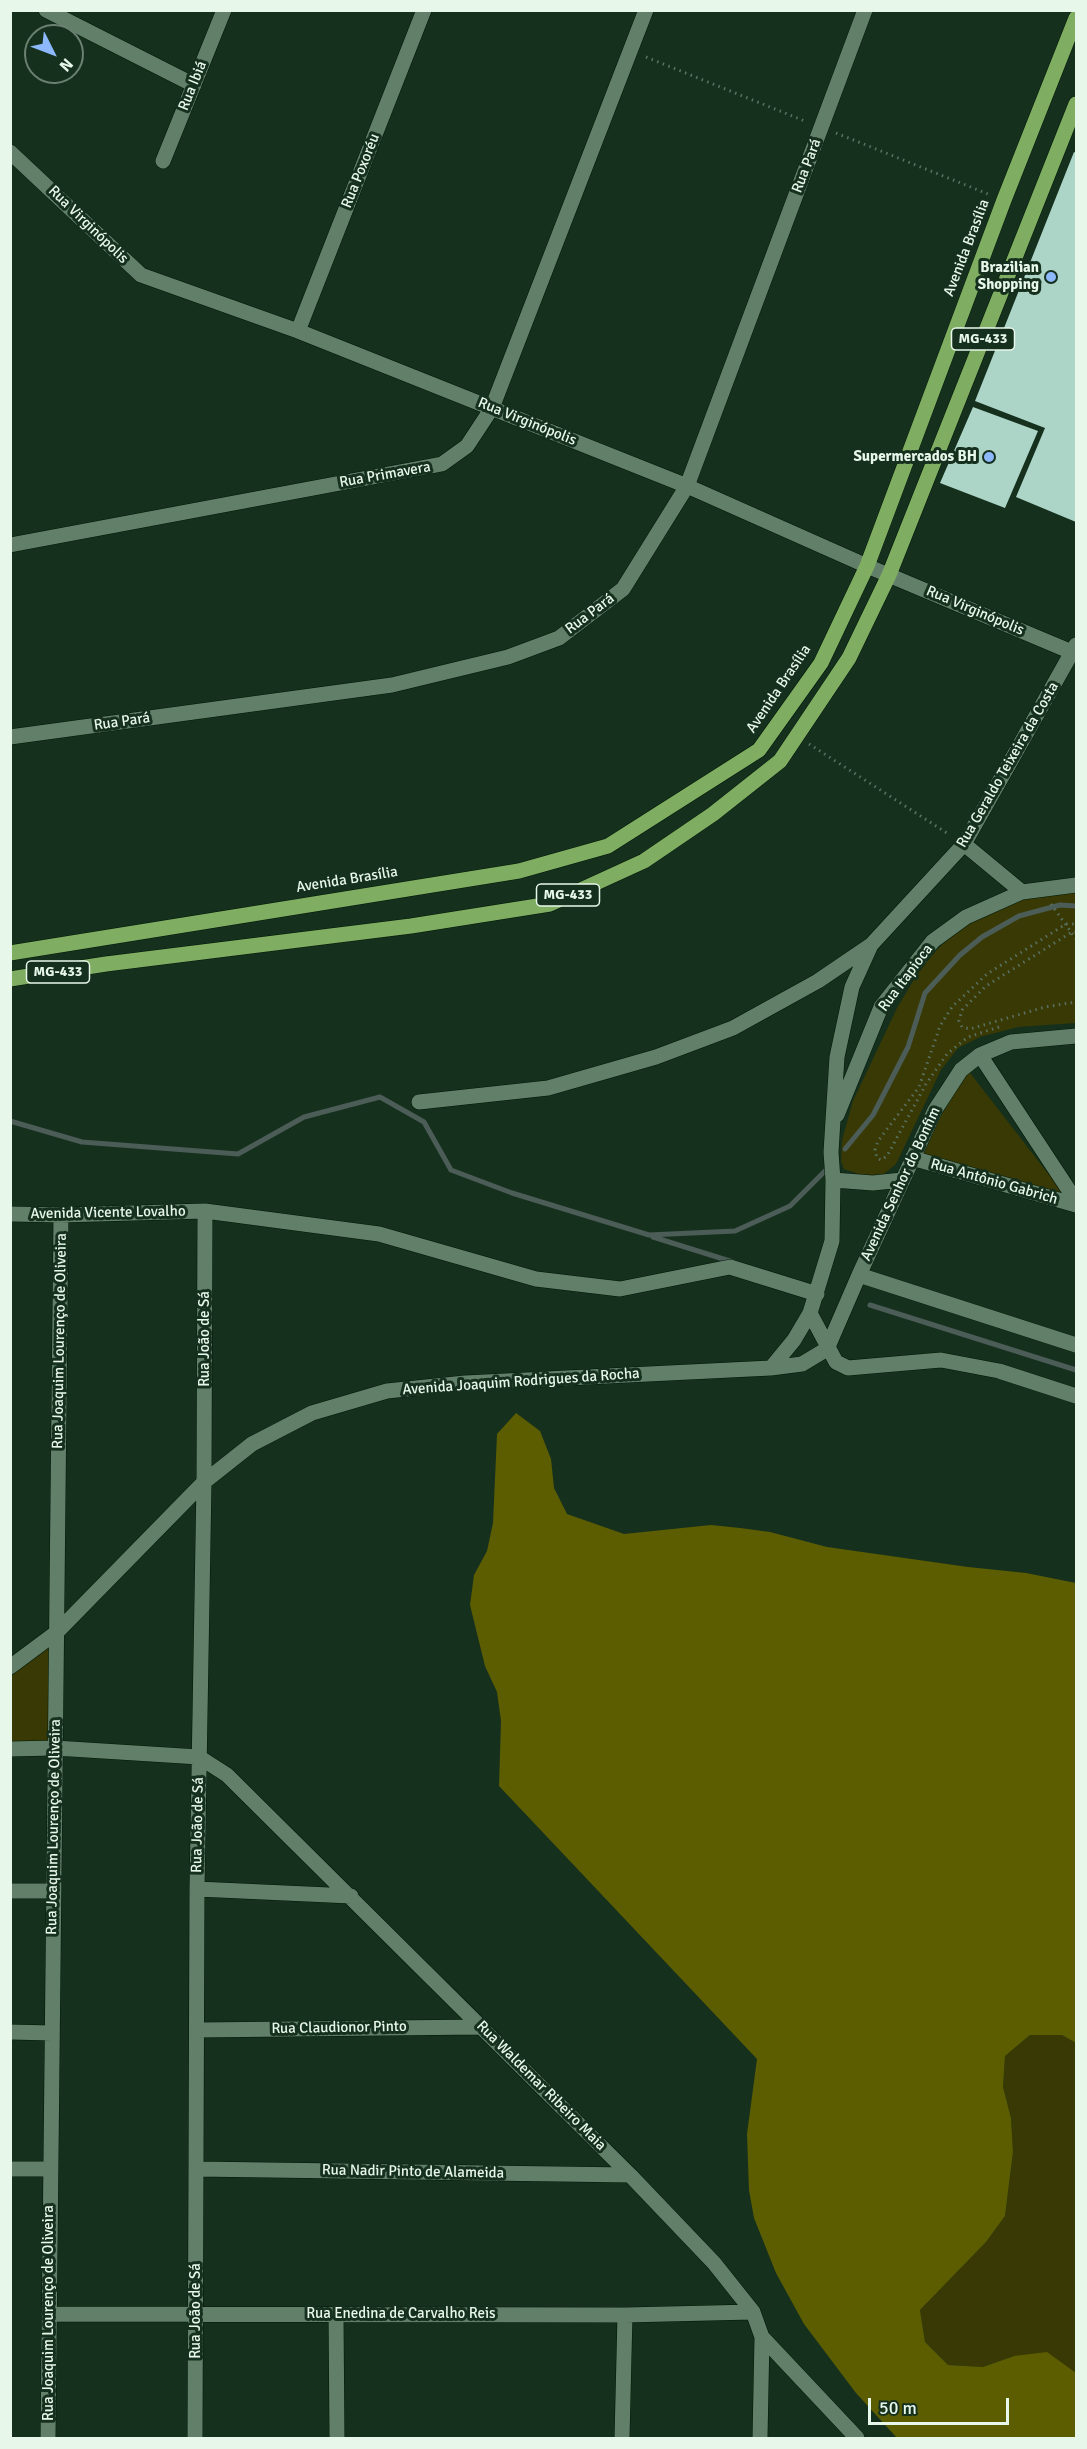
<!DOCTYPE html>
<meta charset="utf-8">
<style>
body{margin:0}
#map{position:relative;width:1087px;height:2449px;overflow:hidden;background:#16301e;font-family:Signika,sans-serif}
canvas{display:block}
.frame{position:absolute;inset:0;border:12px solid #e7f7ea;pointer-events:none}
.north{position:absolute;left:24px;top:24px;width:60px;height:60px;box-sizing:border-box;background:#16301e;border:2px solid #6a8070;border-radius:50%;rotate:132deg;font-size:16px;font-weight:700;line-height:24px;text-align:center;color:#e7f7ea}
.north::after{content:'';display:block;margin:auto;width:21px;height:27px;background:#8db9fc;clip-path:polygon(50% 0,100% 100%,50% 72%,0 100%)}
.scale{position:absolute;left:868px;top:2398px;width:141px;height:27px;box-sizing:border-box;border:3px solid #e7f7ea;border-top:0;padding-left:8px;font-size:18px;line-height:21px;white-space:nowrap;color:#e7f7ea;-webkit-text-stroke:4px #16301e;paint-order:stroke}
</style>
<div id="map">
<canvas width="1087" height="2449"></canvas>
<div class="frame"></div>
<div class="north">N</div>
<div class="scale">50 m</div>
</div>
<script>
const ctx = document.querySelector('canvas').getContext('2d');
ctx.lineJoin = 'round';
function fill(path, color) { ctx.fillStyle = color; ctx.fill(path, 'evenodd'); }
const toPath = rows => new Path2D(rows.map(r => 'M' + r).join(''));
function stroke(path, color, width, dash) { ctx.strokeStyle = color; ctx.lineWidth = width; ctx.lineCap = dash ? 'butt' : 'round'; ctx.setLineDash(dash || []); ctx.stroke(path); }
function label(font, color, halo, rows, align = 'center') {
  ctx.font = font + ' Signika,sans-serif'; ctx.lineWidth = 6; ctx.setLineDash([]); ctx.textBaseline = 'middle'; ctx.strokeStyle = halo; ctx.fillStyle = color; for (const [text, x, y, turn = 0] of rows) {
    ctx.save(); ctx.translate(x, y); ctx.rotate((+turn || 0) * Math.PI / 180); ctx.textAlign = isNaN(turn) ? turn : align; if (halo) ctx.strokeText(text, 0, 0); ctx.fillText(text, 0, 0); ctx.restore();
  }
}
const green = toPath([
 [1076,892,1076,1023,1018,1027,980,1037,958,1048,941,1070,896,1164,884,1174,864,1176,844,1169,841,1161,842,1140,853,1101,897,1008,922,966,946,940,981,916,1021,896],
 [967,1069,1067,1198,921,1157,948,1097],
 [51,1643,49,1743,11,1744,11,1674],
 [1030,2035,1062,2035,1076,2043,1076,2373,1014,2356,983,2367,948,2365,925,2342,920,2310,986,2242,1005,2216,1013,2152,1011,2118,1003,2087,1005,2056]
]);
const forest = toPath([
 [516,1413,540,1431,551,1459,554,1488,567,1514,624,1534,711,1525,740,1528,770,1532,827,1547,968,1567,1026,1573,1076,1583,1076,2043,1062,2035,1030,2035,1005,2056,1003,2087,1011,2118,1013,2152,1005,2216,986,2242,920,2310,925,2342,948,2365,983,2367,1014,2356,1047,2352,1076,2373,1076,2438,897,2438,856,2393,804,2324,776,2273,754,2218,749,2190,747,2134,757,2059,499,1786,501,1721,497,1692,485,1666,470,1605,474,1575,487,1551,493,1523,497,1434]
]);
const stream = toPath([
 [10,1121,82,1142,238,1154,304,1117,380,1097,424,1122,451,1170,512,1193,649,1235,735,1231,790,1206,829,1167],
 [845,1149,873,1115,908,1047,925,993,960,955,982,937,1019,916,1060,905,1076,906],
 [653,1237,733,1262],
 [870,1305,1076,1370]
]);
const building = toPath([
 [1074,152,1076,153,1076,522,1016,497,1045,428,975,401],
 [973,407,1038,431,1005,508,940,483]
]);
const path = toPath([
 [646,57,807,122],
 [836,133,988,194],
 [809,744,950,835],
 [1051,904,1076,939],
 [1076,932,1072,932,986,986,962,1010,959,1021,962,1027,970,1029,1045,1007,1076,1002],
 [999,1027,968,1037,947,1054,926,1084,887,1156,881,1160,877,1158,875,1150,878,1141,919,1087,940,1026,952,1007,987,974,1066,924,1076,924]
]);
const minor = toPath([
 [46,10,194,85],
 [10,152,141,275,298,331,687,486,867,566,1074,653],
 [163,161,224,10],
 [298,331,424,10],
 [10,545,442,464,467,446,492,408,646,10],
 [10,737,392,685,508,657,559,638,623,589,687,486,865,10],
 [964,844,1022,892],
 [980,1055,1076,1201],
 [419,1102,548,1088,656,1057,733,1028,818,981,871,945,964,844,1076,645],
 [837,1115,881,1007,933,941,966,917,1022,892,1076,885],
 [912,1158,1076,1205],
 [833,1180,873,1183,902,1180],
 [10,1214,61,1215,205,1211,379,1234,536,1279,620,1289,730,1267,817,1294],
 [859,1275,1076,1345],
 [810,1313,836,1362,848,1368,941,1360,999,1371,1076,1396],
 [827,1349,859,1275,935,1110,961,1070,980,1055,1011,1042,1076,1036],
 [771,1368,794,1340,810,1313,832,1241,833,1180,831,1152,837,1057,852,987,871,945],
 [10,1667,57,1632,204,1482,252,1444,312,1413,387,1391,465,1383,771,1368,802,1364,827,1349],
 [10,1749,55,1748,199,1757,227,1775,630,2175,714,2263,753,2312,762,2337,857,2438],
 [197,1889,351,1896],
 [10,1891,54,1891],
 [197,2030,481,2027],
 [10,2032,52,2033],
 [10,2169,51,2169],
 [196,2169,630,2175],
 [49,2314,625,2315,753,2312],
 [336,2314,337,2438],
 [48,2438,61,1215],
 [195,2438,197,1889,204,1482,205,1211],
 [622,2438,625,2315],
 [760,2438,762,2337]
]);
const major = toPath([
 [10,953,519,871,608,846,759,750,821,663,867,566,1004,200,1076,18],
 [10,979,106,964,411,926,550,904,644,861,713,814,780,761,849,658,889,575,1076,104]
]);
const markers = [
 [1051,277,6,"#8db9fc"],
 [989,457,6,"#8db9fc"]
];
const shields = [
 [983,339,63],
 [568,895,63],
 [58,972,63]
];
const shieldNames = [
 ["MG-433",983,339],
 ["MG-433",568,895],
 ["MG-433",58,972]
];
const streetNames = [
 ["Rua Ibiá",193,86,-68],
 ["Rua Pará",807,166,-69],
 ["Rua Poxoréu",361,171,-68],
 ["Rua Virginópolis",88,225,44],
 ["Avenida Brasília",967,248,-69],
 ["Rua Virginópolis",527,422,22],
 ["Rua Primavera",385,475,-10],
 ["Rua Virginópolis",975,611,23],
 ["Rua Pará",590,614,-37],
 ["Avenida Brasília",779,689,-56],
 ["Rua Pará",122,722,-8],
 ["Rua Geraldo Teixeira da Costa",1008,765,-60],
 ["Avenida Brasília",347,880,-9],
 ["Rua Itapioca",906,978,-53],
 ["Rua Antônio Gabrich",994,1182,16],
 ["Avenida Senhor do Bonfim",901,1184,-65],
 ["Avenida Vicente Lovalho",108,1213,-1],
 ["Rua João de Sá",205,1339,-90],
 ["Rua Joaquim Lourenço de Oliveira",60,1341,-89],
 ["Avenida Joaquim Rodrigues da Rocha",521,1382,-4],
 ["Rua João de Sá",198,1825,-89],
 ["Rua Joaquim Lourenço de Oliveira",54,1827,-89],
 ["Rua Claudionor Pinto",339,2028,-1],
 ["Rua Waldemar Ribeiro Maia",541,2086,45],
 ["Rua Nadir Pinto de Alameida",413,2172,1],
 ["Rua João de Sá",196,2311,-90],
 ["Rua Joaquim Lourenço de Oliveira",49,2313,-90],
 ["Rua Enedina de Carvalho Reis",401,2314]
];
const poiNames = [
 ["Brazilian",1039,268],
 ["Shopping",1039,285],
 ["Supermercados BH",977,457]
];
fill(green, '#383904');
fill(forest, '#5c5d00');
stroke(stream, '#4c5c57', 5);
fill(building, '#acd5c8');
stroke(minor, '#001807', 16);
stroke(major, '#001807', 16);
stroke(path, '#5a7161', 3, [1.5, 4.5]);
stroke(minor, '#627f6a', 15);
stroke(major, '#7fad62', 15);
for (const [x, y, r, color] of markers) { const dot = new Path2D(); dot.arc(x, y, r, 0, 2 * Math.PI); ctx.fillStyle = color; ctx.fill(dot); stroke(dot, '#16301e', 2); }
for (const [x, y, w] of shields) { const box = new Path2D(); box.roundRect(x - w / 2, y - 11, w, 22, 4.5); ctx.fillStyle = '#16301e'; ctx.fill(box); stroke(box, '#e7f7ea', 1.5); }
label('bold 14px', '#e7f7ea', null, shieldNames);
label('15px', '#e7f7ea', '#16301e', streetNames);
label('bold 15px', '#e7f7ea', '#16301e', poiNames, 'right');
</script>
